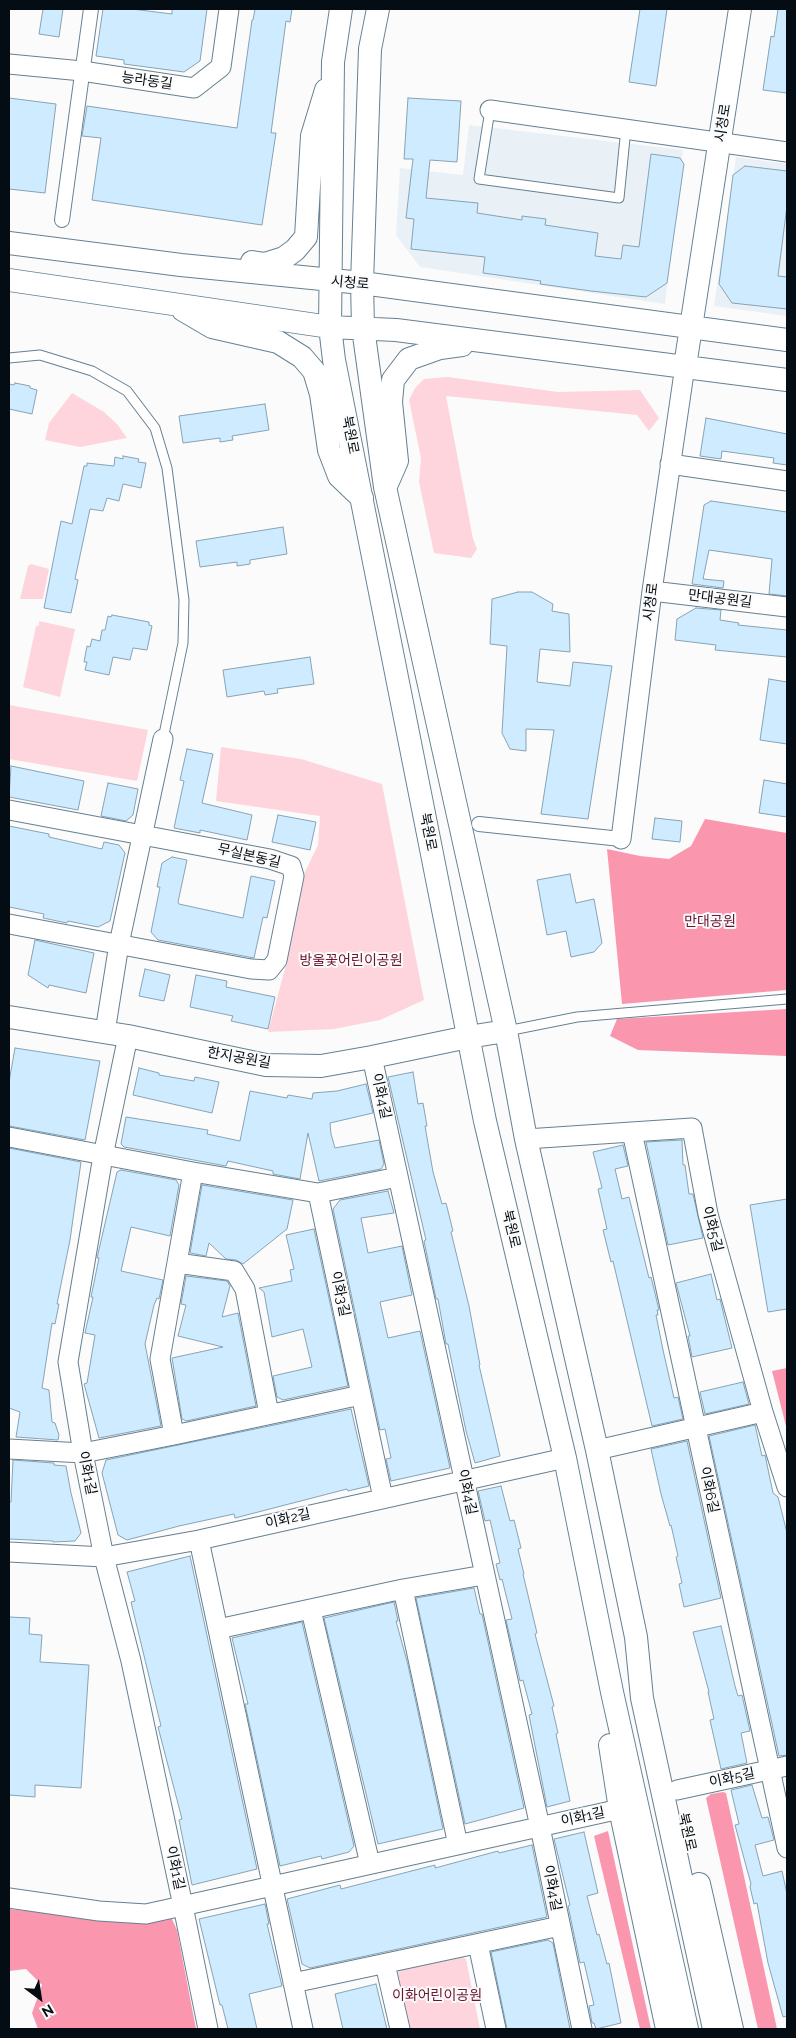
<!DOCTYPE html>
<meta charset="utf-8">
<style>
body{margin:0}
#map{position:relative;width:796px;height:2038px;overflow:hidden;background:#fbfbfb;font-family:Raleway,sans-serif}
canvas{display:block}
.frame{position:absolute;inset:0;border:10px solid #040d13;pointer-events:none}
.north{position:absolute;left:15px;top:1973px;width:50px;height:50px;-webkit-text-stroke:4px #fbfbfb;paint-order:stroke;rotate:149deg;font-size:14px;font-weight:700;line-height:20px;text-align:center;color:#040d13}
.north::after{content:'';display:block;margin:auto;width:18px;height:22px;background:#040d13;clip-path:polygon(50% 0,100% 100%,50% 72%,0 100%)}
</style>
<div id="map">
<canvas width="796" height="2038"></canvas>
<div class="frame"></div>
<div class="north">N</div>
</div>
<script>
const ctx = document.querySelector('canvas').getContext('2d');
ctx.lineJoin = 'round';
function fill(path, color) { ctx.fillStyle = color; ctx.fill(path, 'evenodd'); }
const toPath = rows => new Path2D(rows.map(r => 'M' + r).join(''));
function stroke(path, color, width, dash) { ctx.strokeStyle = color; ctx.lineWidth = width; ctx.lineCap = dash ? 'butt' : 'round'; ctx.setLineDash(dash || []); ctx.stroke(path); }
function label(font, color, halo, rows, align = 'center') {
  ctx.font = font + ' Raleway,"Noto Sans KR",sans-serif'; ctx.lineWidth = 4; ctx.setLineDash([]); ctx.textBaseline = 'middle'; ctx.strokeStyle = halo; ctx.fillStyle = color; for (const [text, x, y, turn = 0] of rows) {
    ctx.save(); ctx.translate(x, y); ctx.rotate((+turn || 0) * Math.PI / 180); ctx.textAlign = isNaN(turn) ? turn : align; if (halo) ctx.strokeText(text, 0, 0); ctx.fillText(text, 0, 0); ctx.restore();
  }
}
const built = toPath([
 [469,125,683,150,665,304,420,267,396,235,400,168,463,175],
 [736,157,787,164,787,316,714,306]
]);
const green = toPath([
 [448,377,558,392,640,390,659,418,649,431,637,415,446,396,473,539,477,549,471,558,434,553,419,482,421,458,409,400,415,388,424,379],
 [72,393,104,412,117,424,127,438,80,447,45,440,49,423],
 [31,564,49,569,43,599,20,599,28,566],
 [39,621,75,629,60,697,23,687,36,626,39,626],
 [9,705,148,730,137,781,9,759],
 [221,747,301,759,382,784,424,1000,380,1020,334,1029,268,1032,286,965,303,876,318,845,320,816,216,801],
 [462,1956,466,1959,480,2029,410,2029,398,1973,401,1968]
]);
const forest = toPath([
 [705,819,787,833,787,990,622,1004,607,849,640,856,669,859,691,846],
 [787,1009,787,1056,638,1050,610,1036,617,1019],
 [787,1368,787,1430,772,1371],
 [723,1792,726,1793,777,2029,758,2029,706,1798,711,1794],
 [608,1831,651,2029,640,2029,594,1836],
 [9,1909,102,1919,171,1917,177,1930,196,2029,38,2029,32,2013,42,1985,26,1969,9,1971]
]);
const building = toPath([
 [43,9,63,9,59,37,39,34,43,9],
 [103,9,132,9,172,14,172,9,207,9,200,61,184,72,124,64,124,60,96,56,103,9],
 [255,9,292,9,290,22,286,21,271,133,276,133,262,225,92,200,101,138,82,136,87,106,237,128,252,20,253,20,255,9],
 [640,9,667,9,656,86,629,82,640,9],
 [778,9,787,9,787,93,763,90,771,36,774,37,778,9],
 [9,98,56,104,45,193,9,189,9,98],
 [408,98,461,101,457,162,430,160,426,198,478,203,477,213,522,220,522,216,546,219,545,225,598,233,595,256,621,259,623,245,639,247,651,154,680,158,684,164,667,283,646,297,591,291,540,284,541,281,483,273,485,257,411,249,414,219,406,218,413,159,404,159,408,98],
 [745,166,787,171,787,206,778,276,787,277,787,309,732,303,719,284,733,175,745,166],
 [15,383,30,386,30,388,37,390,32,414,9,409,9,384,14,385,15,383],
 [265,404,269,430,232,436,233,440,220,442,220,438,183,443,179,416,265,404],
 [706,418,787,434,787,465,773,463,774,458,722,451,721,459,700,456,706,418],
 [123,456,139,459,138,462,146,463,141,488,123,484,119,501,107,498,103,511,90,509,75,579,78,580,71,613,44,608,61,521,72,524,84,466,87,466,87,463,114,466,115,457,123,459,123,456],
 [711,501,787,512,787,596,769,594,772,559,709,550,703,579,724,581,723,588,692,584,704,505,711,501],
 [283,527,287,554,250,560,250,564,237,566,237,562,200,567,196,541,283,527],
 [518,592,532,592,553,604,552,611,569,614,570,652,540,649,537,682,570,686,573,662,612,666,588,819,541,814,554,730,526,729,526,751,510,749,502,733,507,646,490,644,492,599,518,592],
 [696,608,721,610,720,620,739,623,738,625,787,630,787,657,715,650,716,645,675,640,677,619,696,608],
 [112,615,149,622,149,625,152,626,147,650,133,648,130,660,113,657,109,675,85,670,87,662,84,662,87,646,90,647,92,639,100,641,102,630,105,630,108,616,111,617,112,615],
 [310,657,314,684,277,689,278,693,265,695,264,691,227,697,223,670,310,657],
 [769,679,787,682,787,744,760,740,769,679],
 [187,749,213,754,202,803,252,815,247,840,200,830,200,833,174,828,184,781,180,780,187,749],
 [11,766,84,781,78,810,9,797,11,766],
 [764,780,787,784,787,817,759,813,764,780],
 [108,783,138,789,133,815,126,821,101,816,108,783],
 [278,815,316,822,310,850,272,842,278,815],
 [655,818,682,821,680,842,652,839,655,818],
 [9,826,49,834,49,837,102,849,104,842,119,845,125,853,110,921,98,927,68,921,67,923,43,918,44,914,9,907,9,826],
 [172,857,187,860,178,902,179,904,243,918,251,876,275,881,267,918,263,917,254,958,158,940,151,932,160,887,157,887,162,863,172,857],
 [570,874,576,903,594,899,602,943,594,952,571,957,566,931,547,935,537,880,570,874],
 [35,940,94,953,86,993,49,985,48,988,28,975,35,940],
 [145,969,170,975,164,1001,139,996,145,969],
 [196,975,227,981,226,987,275,997,268,1029,231,1021,233,1016,190,1007,196,975],
 [15,1048,100,1061,85,1140,9,1126,9,1082,15,1048],
 [139,1068,159,1073,159,1075,194,1081,195,1077,219,1082,212,1113,133,1095,139,1068],
 [413,1072,418,1104,423,1103,427,1126,425,1126,433,1172,442,1204,446,1203,453,1231,451,1232,469,1306,480,1365,479,1365,500,1456,475,1463,466,1431,448,1344,446,1344,438,1299,436,1299,424,1241,426,1240,388,1077,413,1072],
 [366,1084,373,1113,330,1123,331,1134,335,1148,379,1140,384,1164,381,1169,319,1181,308,1133,300,1179,273,1174,273,1171,228,1161,226,1166,124,1147,121,1144,126,1117,208,1130,207,1134,240,1141,250,1091,287,1098,288,1095,312,1099,313,1093,337,1091,366,1084],
 [682,1140,683,1165,685,1165,689,1194,693,1194,703,1238,668,1245,646,1142,682,1140],
 [623,1145,628,1166,615,1169,622,1199,629,1197,649,1278,651,1277,654,1289,659,1310,657,1310,658,1315,656,1315,663,1350,674,1398,678,1397,683,1419,652,1426,613,1261,611,1262,603,1230,607,1229,598,1189,602,1188,593,1152,623,1145],
 [9,1148,81,1162,70,1240,57,1304,59,1304,55,1324,52,1323,42,1388,49,1390,52,1422,55,1423,59,1435,58,1440,16,1437,20,1412,9,1408,9,1148],
 [121,1170,176,1180,179,1185,170,1236,131,1227,121,1271,163,1280,159,1299,157,1298,154,1305,145,1344,161,1426,99,1438,84,1384,87,1383,95,1335,85,1333,93,1297,91,1297,99,1258,97,1258,117,1172,121,1170],
 [202,1185,293,1200,287,1229,243,1264,236,1260,226,1259,209,1243,206,1256,190,1253,202,1185],
 [388,1191,394,1213,361,1218,368,1253,402,1246,412,1295,380,1302,388,1338,420,1331,450,1468,391,1481,386,1459,391,1458,385,1429,380,1430,333,1209,340,1200,388,1191],
 [787,1199,787,1309,768,1312,750,1205,787,1199],
 [314,1229,348,1386,283,1400,277,1397,273,1376,312,1367,303,1329,272,1337,264,1292,259,1288,292,1281,290,1270,294,1269,286,1235,314,1229],
 [711,1274,717,1300,720,1299,732,1348,692,1357,688,1336,690,1336,676,1283,711,1274],
 [186,1276,227,1281,230,1286,222,1317,238,1313,256,1406,186,1421,182,1419,172,1358,223,1347,178,1336,186,1305,181,1304,186,1276],
 [743,1382,749,1404,705,1414,700,1392,743,1382],
 [351,1409,369,1486,348,1491,347,1489,235,1518,234,1514,179,1526,127,1540,118,1535,102,1473,106,1460,351,1409],
 [755,1425,762,1456,765,1455,773,1493,778,1497,787,1533,787,1755,779,1756,709,1436,755,1425],
 [687,1441,721,1598,684,1607,679,1584,682,1583,676,1557,678,1556,671,1525,670,1526,661,1494,651,1449,687,1441],
 [13,1460,54,1463,54,1465,66,1466,71,1493,81,1533,75,1541,53,1542,53,1541,9,1539,9,1502,11,1502,13,1460],
 [501,1486,510,1521,514,1520,521,1548,518,1549,524,1574,523,1574,537,1633,535,1634,554,1706,552,1707,558,1733,556,1734,570,1801,547,1807,529,1715,532,1714,523,1680,520,1681,506,1620,512,1619,502,1579,500,1580,496,1564,500,1563,490,1520,485,1521,478,1491,501,1486],
 [190,1556,257,1869,192,1885,179,1820,182,1819,158,1727,161,1726,131,1602,135,1601,127,1572,190,1556],
 [474,1588,480,1614,482,1614,524,1808,465,1824,416,1598,474,1588],
 [394,1602,398,1621,396,1621,408,1665,443,1829,378,1844,324,1618,394,1602],
 [9,1617,30,1618,29,1634,42,1635,40,1662,89,1665,81,1788,35,1785,35,1797,9,1795,9,1617],
 [302,1622,354,1846,349,1852,322,1859,321,1856,280,1866,245,1704,248,1704,232,1638,302,1622],
 [721,1626,735,1686,738,1696,742,1695,750,1731,741,1733,747,1763,721,1769,710,1720,714,1719,708,1692,709,1692,693,1632,721,1626],
 [752,1785,762,1818,768,1817,774,1840,755,1845,763,1876,782,1871,787,1894,787,2016,783,2017,768,1963,757,1903,754,1904,750,1887,751,1884,735,1825,739,1824,731,1790,752,1785],
 [584,1832,598,1893,587,1896,597,1935,599,1934,607,1964,609,1963,621,2023,596,2029,594,2023,592,2023,589,2006,594,2005,584,1962,580,1963,568,1906,570,1905,554,1839,584,1832],
 [532,1845,547,1917,310,1968,302,1964,287,1899,340,1885,341,1889,435,1865,435,1868,498,1851,499,1853,532,1845],
 [265,1904,269,1924,267,1924,282,1986,249,1994,257,2029,228,2029,222,2005,220,2005,199,1919,265,1904],
 [548,1940,553,1943,570,2029,507,2029,491,1952,548,1940],
 [376,1984,387,2029,343,2029,335,1994,376,1984]
]);
const service = toPath([
 [490,110,479,179,619,198,626,128],
 [9,358,40,355,92,371,127,391,155,428,167,468,184,600,183,643,163,739],
 [507,1031,577,1017,787,999]
]);
const pedestrian = toPath([
 [62,220,91,9],
 [479,824,621,839]
]);
const minor = toPath([
 [9,64,82,71,194,88,221,67,229,9],
 [490,110,787,152],
 [670,464,787,481],
 [652,591,787,607],
 [9,810,270,859,291,866,294,876,277,960,269,970,251,969,9,924],
 [621,839,652,591,685,366],
 [105,1032,119,944,163,739],
 [128,1036,103,1156,68,1362,83,1453,104,1557,131,1661,183,1906,208,2029],
 [372,1057,540,1827,582,2029],
 [632,1132,787,1848],
 [9,1137,193,1172,318,1193,398,1177],
 [526,1139,692,1128,708,1214,763,1412,787,1487],
 [318,1193,383,1498],
 [177,1263,234,1271,245,1289,269,1414],
 [174,1435,160,1359,193,1172],
 [9,1449,83,1453,174,1435,361,1395],
 [597,1450,763,1412],
 [199,1540,303,2029],
 [9,1552,104,1557,199,1540,565,1458],
 [403,1589,458,1845],
 [311,1610,370,1864],
 [218,1629,403,1589,484,1575],
 [677,1790,787,1766],
 [9,1898,99,1911,146,1914,620,1809],
 [478,1944,496,2029],
 [385,1964,400,2029],
 [293,1983,560,1926]
]);
const tertiary = toPath([
 [341,9,333,62,330,327,334,360,485,1121,565,1458,612,1692,687,2029],
 [378,9,370,49,362,283,363,328,385,487,506,1031,526,1139,597,1450,636,1637,642,1698,714,2029],
 [9,243,181,265,362,283,787,340],
 [252,262,265,264,284,258,295,250,306,237,312,136,326,90],
 [9,280,330,327,396,330,787,380],
 [183,310,212,327,278,342,302,357,314,371,321,394,329,450,339,476,362,498],
 [685,366,740,9],
 [386,486,397,461,391,402,393,380,409,359,440,348,462,345],
 [9,1017,128,1036,266,1065,321,1066,372,1057,468,1037,506,1031],
 [610,1745,620,1809,667,2029],
 [699,1884,732,2029]
]);
const streetNames = [
 ["능라동길",147,81,8],
 ["시청로",723,123,-81],
 ["시청로",350,283,5],
 ["북원로",350,435,79],
 ["만대공원길",720,599,7],
 ["시청로",651,602,-83],
 ["북원로",428,832,79],
 ["무실본동길",249,856,13],
 ["한지공원길",239,1058,10],
 ["이화4길",381,1096,78],
 ["북원로",511,1229,77],
 ["이화5길",712,1229,76],
 ["이화3길",340,1294,78],
 ["이화1길",87,1473,79],
 ["이화6길",709,1490,78],
 ["이화4길",467,1492,78],
 ["이화2길",288,1519,-13],
 ["이화5길",732,1778,-12],
 ["이화1길",583,1817,-12],
 ["북원로",687,1832,77],
 ["이화1길",175,1868,78],
 ["이화4길",552,1888,79]
];
const parkNames = [
 ["만대공원",710,922],
 ["방울꽃어린이공원",351,961],
 ["이화어린이공원",437,1996]
];
fill(built, '#e9f1f6');
fill(green, '#fed5dd');
fill(forest, '#fa97af');
fill(building, '#ceebff');
stroke(building, '#87a3b5', 1);
stroke(service, '#668091', 11);
stroke(pedestrian, '#668091', 16);
stroke(minor, '#668091', 21);
stroke(tertiary, '#668091', 24);
stroke(service, '#fff', 9);
stroke(pedestrian, '#fff', 14);
stroke(minor, '#fff', 19);
stroke(tertiary, '#fff', 22);
label('14px', '#040d13', '#fbfbfb', streetNames);
label('14px', '#6d1634', '#fbfbfb', parkNames);
</script>
